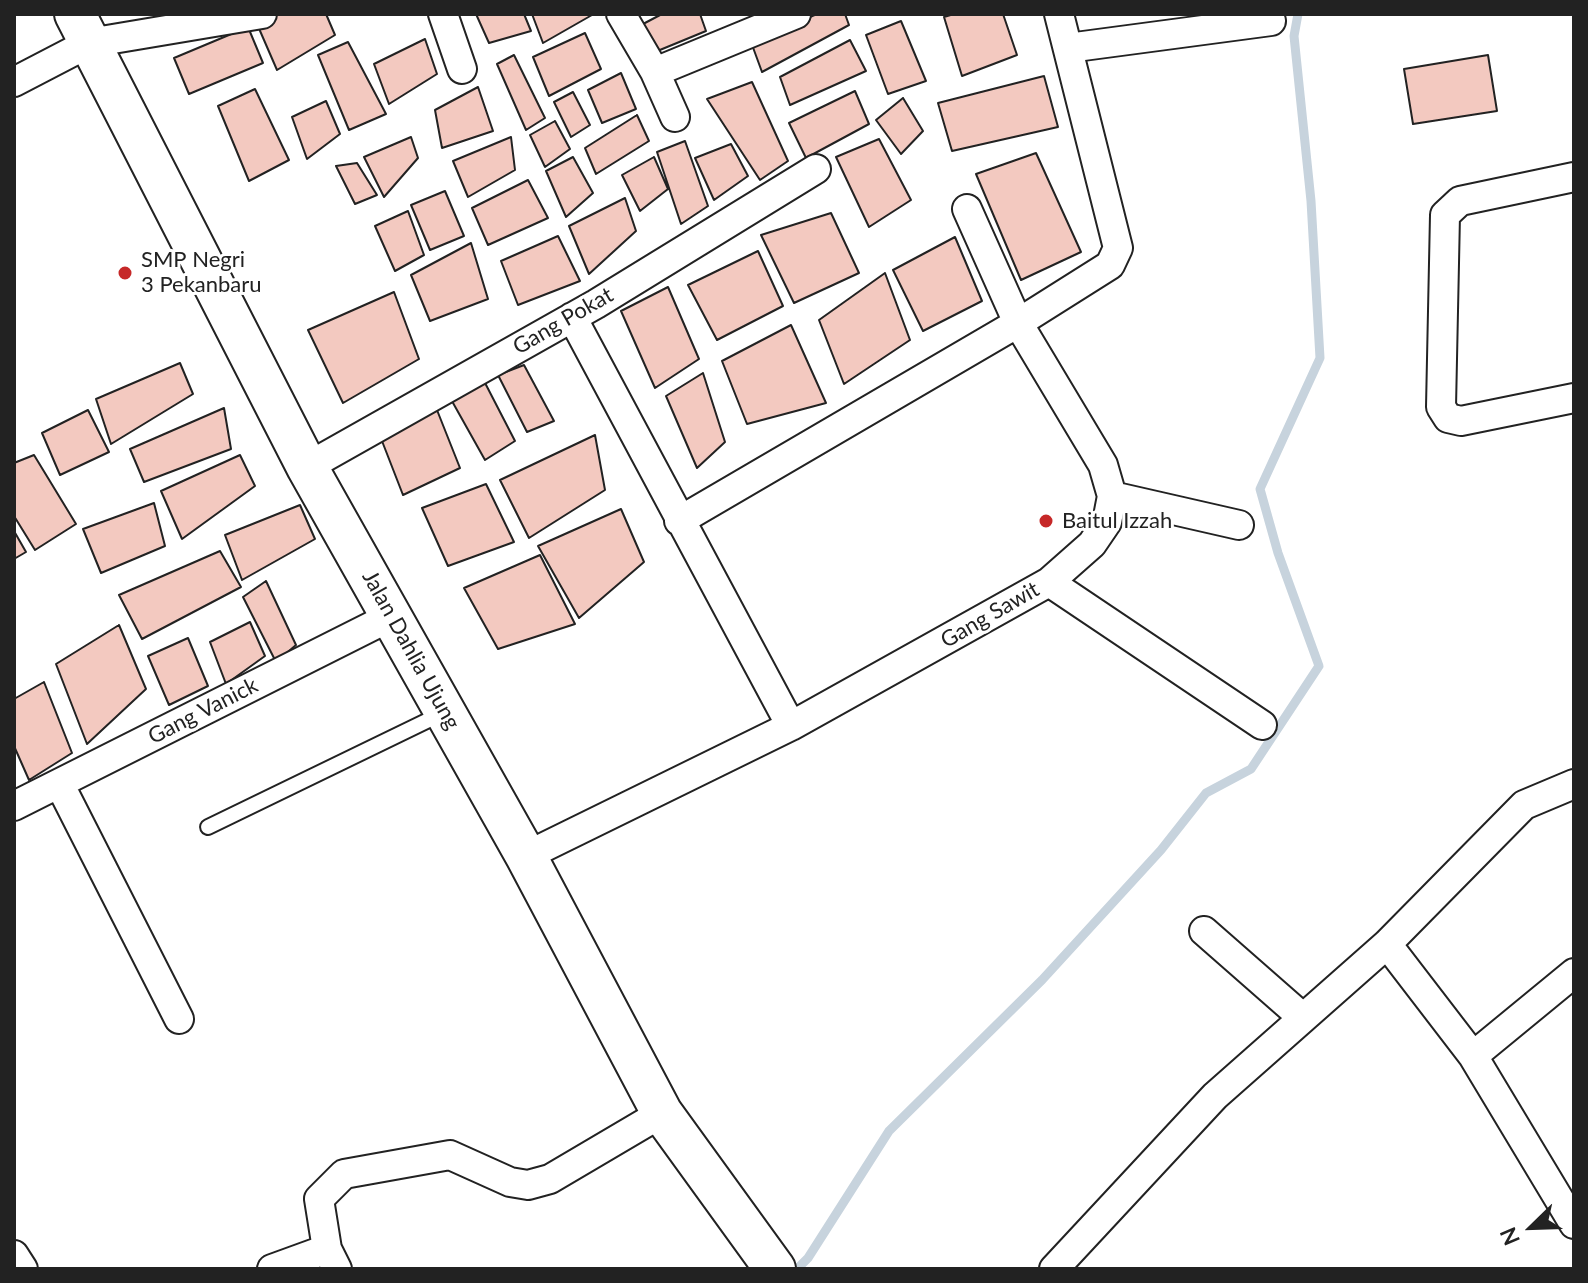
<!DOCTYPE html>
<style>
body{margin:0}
#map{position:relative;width:1588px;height:1283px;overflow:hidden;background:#fff;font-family:Lato,sans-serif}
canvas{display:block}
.frame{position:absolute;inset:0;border:16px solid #222;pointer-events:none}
.north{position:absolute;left:1492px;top:1187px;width:80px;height:80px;-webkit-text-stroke:6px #fff;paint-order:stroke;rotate:247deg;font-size:22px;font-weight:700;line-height:32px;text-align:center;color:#222}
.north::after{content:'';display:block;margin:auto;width:28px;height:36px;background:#222;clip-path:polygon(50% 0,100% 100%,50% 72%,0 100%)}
</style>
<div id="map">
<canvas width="1588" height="1283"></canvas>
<div class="frame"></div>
<div class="north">N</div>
</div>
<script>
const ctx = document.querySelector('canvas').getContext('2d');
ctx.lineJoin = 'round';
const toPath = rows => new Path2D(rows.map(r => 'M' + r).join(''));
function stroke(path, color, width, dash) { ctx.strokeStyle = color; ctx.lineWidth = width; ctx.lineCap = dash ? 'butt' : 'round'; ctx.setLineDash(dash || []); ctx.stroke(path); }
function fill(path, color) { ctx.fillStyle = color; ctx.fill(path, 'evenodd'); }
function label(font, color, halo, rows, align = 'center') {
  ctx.font = font + ' Lato,sans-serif'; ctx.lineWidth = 6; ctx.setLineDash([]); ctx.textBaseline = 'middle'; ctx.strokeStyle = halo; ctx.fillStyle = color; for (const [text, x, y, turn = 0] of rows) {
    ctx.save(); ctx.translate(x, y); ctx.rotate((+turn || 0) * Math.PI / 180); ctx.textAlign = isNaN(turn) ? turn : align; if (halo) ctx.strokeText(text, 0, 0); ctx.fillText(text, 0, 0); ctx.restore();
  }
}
const stream = toPath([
 [797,1269,808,1258,889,1131,1042,980,1161,850,1206,793,1251,769,1319,666,1278,553,1260,489,1320,358,1311,201,1294,36,1298,14]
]);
const building = toPath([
 [266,14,326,14,335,35,277,70,254,17,266,14],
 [476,14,524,14,531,31,489,43,476,14],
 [532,14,592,14,592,15,543,43,532,14],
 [662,14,700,14,706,31,655,52,643,24,662,14],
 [817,14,845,14,849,25,762,72,751,42,817,14],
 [954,14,1003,14,1017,55,962,76,944,17,954,14],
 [901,21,926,81,888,94,866,35,901,21],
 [248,27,263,63,189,94,174,58,248,27],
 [585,33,601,69,549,96,533,57,585,33],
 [425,39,437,74,389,104,374,64,425,39],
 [850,40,866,71,790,105,780,77,850,40],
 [348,42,386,114,349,130,318,55,348,42],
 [514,55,545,118,526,130,497,64,514,55],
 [1488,55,1497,111,1413,124,1404,69,1488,55],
 [621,73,636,109,602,123,588,90,621,73],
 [1044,76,1058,127,952,151,938,103,1044,76],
 [752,82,788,161,760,180,707,99,752,82],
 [478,87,493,131,442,148,435,110,478,87],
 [255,89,289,160,249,181,218,106,255,89],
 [855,91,869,124,806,158,789,123,855,91],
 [573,92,590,125,571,137,554,102,573,92],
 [903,98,923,131,901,154,876,120,903,98],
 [326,101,340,134,307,159,292,117,326,101],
 [637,115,649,141,596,174,585,148,637,115],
 [555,121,570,149,545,167,530,135,555,121],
 [411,137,418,158,384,197,364,157,411,137],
 [511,137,515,170,468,197,453,161,511,137],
 [879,139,911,200,869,227,836,157,879,139],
 [685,141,708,206,681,224,657,152,685,141],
 [731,144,748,176,714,200,695,158,731,144],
 [1036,153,1081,252,1021,280,976,174,1036,153],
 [573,157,593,193,566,217,546,171,573,157],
 [654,157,668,189,640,211,622,175,654,157],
 [357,163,377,195,355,204,336,166,357,163],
 [528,180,548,218,488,245,472,208,528,180],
 [445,191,464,236,430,250,411,205,445,191],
 [625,198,636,231,589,274,569,226,625,198],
 [408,211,424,255,395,271,375,226,408,211],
 [831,213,859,273,794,303,761,235,831,213],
 [558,236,580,281,518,305,501,261,558,236],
 [955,237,982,301,923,331,893,270,955,237],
 [471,243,488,299,430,321,411,275,471,243],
 [758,251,783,306,717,340,688,285,758,251],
 [885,273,910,340,844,384,819,320,885,273],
 [668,287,699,359,655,388,621,311,668,287],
 [394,292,419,359,343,403,308,330,394,292],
 [791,325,826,403,747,424,722,361,791,325],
 [180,363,193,394,111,444,96,399,180,363],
 [524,365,554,421,527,432,498,375,524,365],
 [703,373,725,442,697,468,666,396,703,373],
 [483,379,515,441,485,460,448,394,483,379],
 [435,405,460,468,403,495,382,441,435,405],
 [224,408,231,449,144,482,130,449,224,408],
 [88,410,109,452,60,475,42,433,88,410],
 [595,435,605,490,529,538,500,480,595,435],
 [34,455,76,524,35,550,14,516,14,463,34,455],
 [240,455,255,486,182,539,161,491,240,455],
 [486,484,514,542,448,566,422,508,486,484],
 [154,503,165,546,101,573,83,529,154,503],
 [300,505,315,539,242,580,225,535,300,505],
 [621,509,644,562,579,618,538,546,621,509],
 [14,531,26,552,14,559,14,531],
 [220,551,241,587,142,639,119,595,220,551],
 [540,555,575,624,498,649,464,588,540,555],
 [266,581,296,645,276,662,243,597,266,581],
 [250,622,265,656,226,684,210,642,250,622],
 [119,625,146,689,87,744,56,664,119,625],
 [188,638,208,686,169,705,148,656,188,638],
 [44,682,72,753,29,780,14,746,14,699,44,682]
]);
const lane = toPath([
 [208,827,441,714]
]);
const street = toPath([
 [443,14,462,69],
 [621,14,655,72,675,117],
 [1068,48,1271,21],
 [655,72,796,14],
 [14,82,89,43,262,14],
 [1574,177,1460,201,1445,215,1441,407,1448,418,1461,421,1574,398],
 [572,317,791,726],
 [307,467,596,304,816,169],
 [1112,496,1239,525],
 [679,521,1018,323,1110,265,1118,248,1059,14],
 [1049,582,1262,725],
 [60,785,179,1019],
 [14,806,392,616],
 [526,856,791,726,1049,582,1092,544,1107,522,1112,496,1103,465,1018,323,967,209],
 [1204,931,1302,1017],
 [1387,944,1473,1056,1574,1224],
 [1473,1056,1574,973],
 [14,1255,23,1269],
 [272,1269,327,1249],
 [337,1269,327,1249,319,1199,344,1174,450,1155,510,1182,528,1185,550,1179,662,1113],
 [1054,1269,1215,1096,1387,944,1524,805,1574,784]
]);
const secondary = toPath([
 [75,14,307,467,526,856,662,1113,775,1269]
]);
const markers = [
 [125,273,8,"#c62828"],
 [1046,521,8,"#c62828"]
];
const poiNames = [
 ["SMP Negri",141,260],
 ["3 Pekanbaru",141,285],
 ["Baitul Izzah",1062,521]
];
const streetNames = [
 ["Gang Pokat",563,321,-30],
 ["Gang Sawit",990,615,-30],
 ["Jalan Dahlia Ujung",411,650,61],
 ["Gang Vanick",203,711,-27]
];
stroke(stream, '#c7d3dd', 9);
fill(building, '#f3c9c0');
stroke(building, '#222', 2);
stroke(lane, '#222', 18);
stroke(street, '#222', 32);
stroke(secondary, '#222', 44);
stroke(lane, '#fff', 14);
stroke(street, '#fff', 28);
stroke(secondary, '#fff', 40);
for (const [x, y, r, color] of markers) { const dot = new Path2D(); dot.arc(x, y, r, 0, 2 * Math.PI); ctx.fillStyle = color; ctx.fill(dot); stroke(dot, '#fff', 3); }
label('22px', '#222', '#fff', poiNames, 'left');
label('22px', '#222', '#fff', streetNames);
</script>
